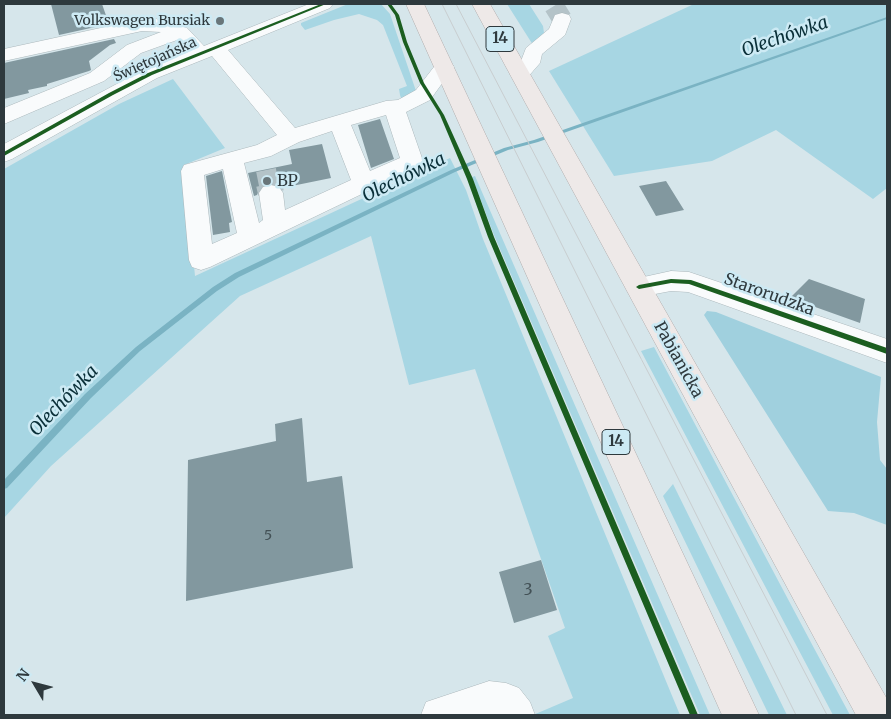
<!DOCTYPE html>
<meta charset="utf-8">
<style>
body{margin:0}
#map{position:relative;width:891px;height:719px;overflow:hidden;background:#d6e6eb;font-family:Merriweather,serif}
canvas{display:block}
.frame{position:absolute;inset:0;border:5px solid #2e393d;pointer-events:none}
.north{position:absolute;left:10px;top:659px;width:50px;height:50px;-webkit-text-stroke:4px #cdeaf4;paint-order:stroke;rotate:307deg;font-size:14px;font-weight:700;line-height:20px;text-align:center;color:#2e393d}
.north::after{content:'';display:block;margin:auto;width:18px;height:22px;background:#2e393d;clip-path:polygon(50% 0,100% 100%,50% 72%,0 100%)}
</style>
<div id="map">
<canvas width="891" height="719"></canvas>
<div class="frame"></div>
<div class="north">N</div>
</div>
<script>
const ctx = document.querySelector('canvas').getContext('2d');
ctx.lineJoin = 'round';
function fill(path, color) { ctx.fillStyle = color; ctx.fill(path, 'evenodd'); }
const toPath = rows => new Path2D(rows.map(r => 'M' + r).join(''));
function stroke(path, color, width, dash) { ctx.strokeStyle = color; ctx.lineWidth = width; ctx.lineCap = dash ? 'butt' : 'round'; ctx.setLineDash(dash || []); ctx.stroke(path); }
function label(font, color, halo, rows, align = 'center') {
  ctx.font = font + ' Merriweather,serif'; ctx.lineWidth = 5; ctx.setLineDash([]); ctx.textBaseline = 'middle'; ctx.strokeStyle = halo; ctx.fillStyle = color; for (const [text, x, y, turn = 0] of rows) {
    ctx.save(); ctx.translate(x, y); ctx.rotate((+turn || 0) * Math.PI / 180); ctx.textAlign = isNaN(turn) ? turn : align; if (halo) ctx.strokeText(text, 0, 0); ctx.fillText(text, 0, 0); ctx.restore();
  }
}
const green = toPath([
 [348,4,381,4,390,14,416,91,407,97,401,98,400,95,399,89,407,86,383,25,377,20,359,14,334,20,305,30,301,25,301,23],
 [507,4,529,4,543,26,544,33,533,45],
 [694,4,887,4,887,188,873,199,776,130,712,161,614,176,549,71],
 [173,79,225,148,184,165,195,276,450,158,466,190,483,239,680,715,533,715,573,698,548,636,565,628,475,369,409,385,371,236,240,296,51,466,4,518,4,169,119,104],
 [475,176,710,715,700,715,494,235,472,177],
 [654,347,815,650,850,715,833,715,641,351],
 [673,484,787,715,769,715,663,496]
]);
const forest = toPath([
 [707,311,716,312,881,377,877,422,880,460,887,469,887,525,854,513,828,511,704,315]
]);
const stream = toPath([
 [887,17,887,19,538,142,508,150,455,172,239,277,217,291,140,351,91,398,7,488,4,489,4,480,85,394,136,347,213,287,235,273,451,170,504,148,534,140,887,17]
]);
const building = toPath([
 [51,4,102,4,109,24,59,35],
 [114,39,116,43,110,45,89,61,91,70,89,71,47,84,47,86,28,90,29,93,4,99,4,63],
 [380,119,394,159,371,168,358,125],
 [322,144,331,178,282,188,279,185,271,183,261,186,257,195,254,196,248,173,292,164,289,150],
 [222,171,232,222,229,223,230,232,213,235,206,176],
 [666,181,684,210,656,216,639,186],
 [809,279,865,299,860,323,790,298],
 [302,418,307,482,342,476,353,568,186,601,188,460,276,441,275,424],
 [541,560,557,610,514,623,499,572]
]);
const minorTunnelFar1 = toPath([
 [554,6,562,19],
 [266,170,269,185]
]);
const minorTunnel = toPath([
 [269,184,271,193]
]);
const minor = toPath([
 [309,4,333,4,330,8,228,50,295,128,386,101,398,100,416,90,437,63,444,61,451,63,454,67,430,100,406,112,423,161,420,166,210,267,201,270,192,267,189,260,181,171,184,165,257,145,277,135,212,56,157,78,12,159,4,162,4,144,143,70,188,52,177,40,141,53,104,81,4,124,4,108,90,73,127,45,161,32,142,31,4,61,4,49,142,19,156,19,187,28,204,46,309,4],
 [386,115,400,158,370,171,351,125,386,115],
 [332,131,351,180,285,210,283,193,279,187,271,185,263,187,259,193,263,220,259,223,244,163,271,156,299,142,332,131],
 [223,169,237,233,212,244,204,175,223,169],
 [562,13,569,15,571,19,565,35,542,54,540,63,527,78,520,80,513,78,510,74,521,61,526,48,549,29,555,15,562,13],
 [671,271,689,272,887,339,887,363,688,292,671,291,639,297,630,294,626,287,630,280,671,271],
 [489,681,506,683,519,688,530,702,535,715,421,715,426,702,489,681]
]);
const major = toPath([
 [406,4,424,4,759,715,722,715,406,4],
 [472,4,490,4,887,699,887,715,856,715,472,4]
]);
const tram = toPath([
 [442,4,796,715],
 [456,4,827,715]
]);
const cycleway = toPath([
 [321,4,326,4,152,75,113,95,4,156,4,152,109,93,148,73,321,4],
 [387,4,391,4,399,15,407,42,424,83,444,115,473,179,494,237,698,715,690,715,488,237,467,179,440,115,420,83,403,42,395,15,387,4],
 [671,279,691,280,887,348,887,354,689,284,671,283,639,289,636,287,639,285,671,279]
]);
const markers = [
 [220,21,5,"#69767a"],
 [267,181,5,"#69767a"]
];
const farPoinames = [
 ["Volkswagen Bursiak",210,21]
];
const farStreetnames = [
 ["Świętojańska",155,60,-24]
];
const numberNames = [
 ["5",268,536]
];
const shields = [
 [500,39,28],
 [616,442,28]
];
const shieldNames = [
 ["14",500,39],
 ["14",616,442]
];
const poiNames = [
 ["BP",277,181]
];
const streetNames = [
 ["Starorudzka",769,295,20],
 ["Pabianicka",678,360,61]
];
const nearNumbernames = [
 ["3",528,590]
];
const waterNames = [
 ["Olechówka",785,37,-19],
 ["Olechówka",404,178,-26],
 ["Olechówka",64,401,-46]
];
fill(green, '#a7d6e3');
fill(forest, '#a0d0de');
fill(stream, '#7ab3c3');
fill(building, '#82989f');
stroke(minorTunnelFar1, '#b4c3c8', 20, [20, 10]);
stroke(minorTunnel, '#b4c3c8', 26, [26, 13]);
stroke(minor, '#acb8bc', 1);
stroke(major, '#b2adad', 1);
fill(minor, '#f9fbfc');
fill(major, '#eee9e8');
stroke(tram, '#c8cdcf', 1);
fill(cycleway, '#1b5e20');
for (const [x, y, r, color] of markers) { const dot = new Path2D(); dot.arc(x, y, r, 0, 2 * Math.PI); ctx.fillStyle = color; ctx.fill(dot); stroke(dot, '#cdeaf4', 2); }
label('14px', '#2e393d', '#cdeaf4', farPoinames, 'right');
label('14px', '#2e393d', '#cdeaf4', farStreetnames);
label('14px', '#435156', null, numberNames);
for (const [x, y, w] of shields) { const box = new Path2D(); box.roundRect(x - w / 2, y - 12.5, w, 25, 4); ctx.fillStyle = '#cdeaf4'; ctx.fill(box); stroke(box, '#2e393d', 1); }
label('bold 15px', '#2e393d', null, shieldNames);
label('16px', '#2e393d', '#cdeaf4', poiNames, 'left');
label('16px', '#2e393d', '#cdeaf4', streetNames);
label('16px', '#435156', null, nearNumbernames);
label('italic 18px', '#0a2f38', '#cdeaf4', waterNames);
</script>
